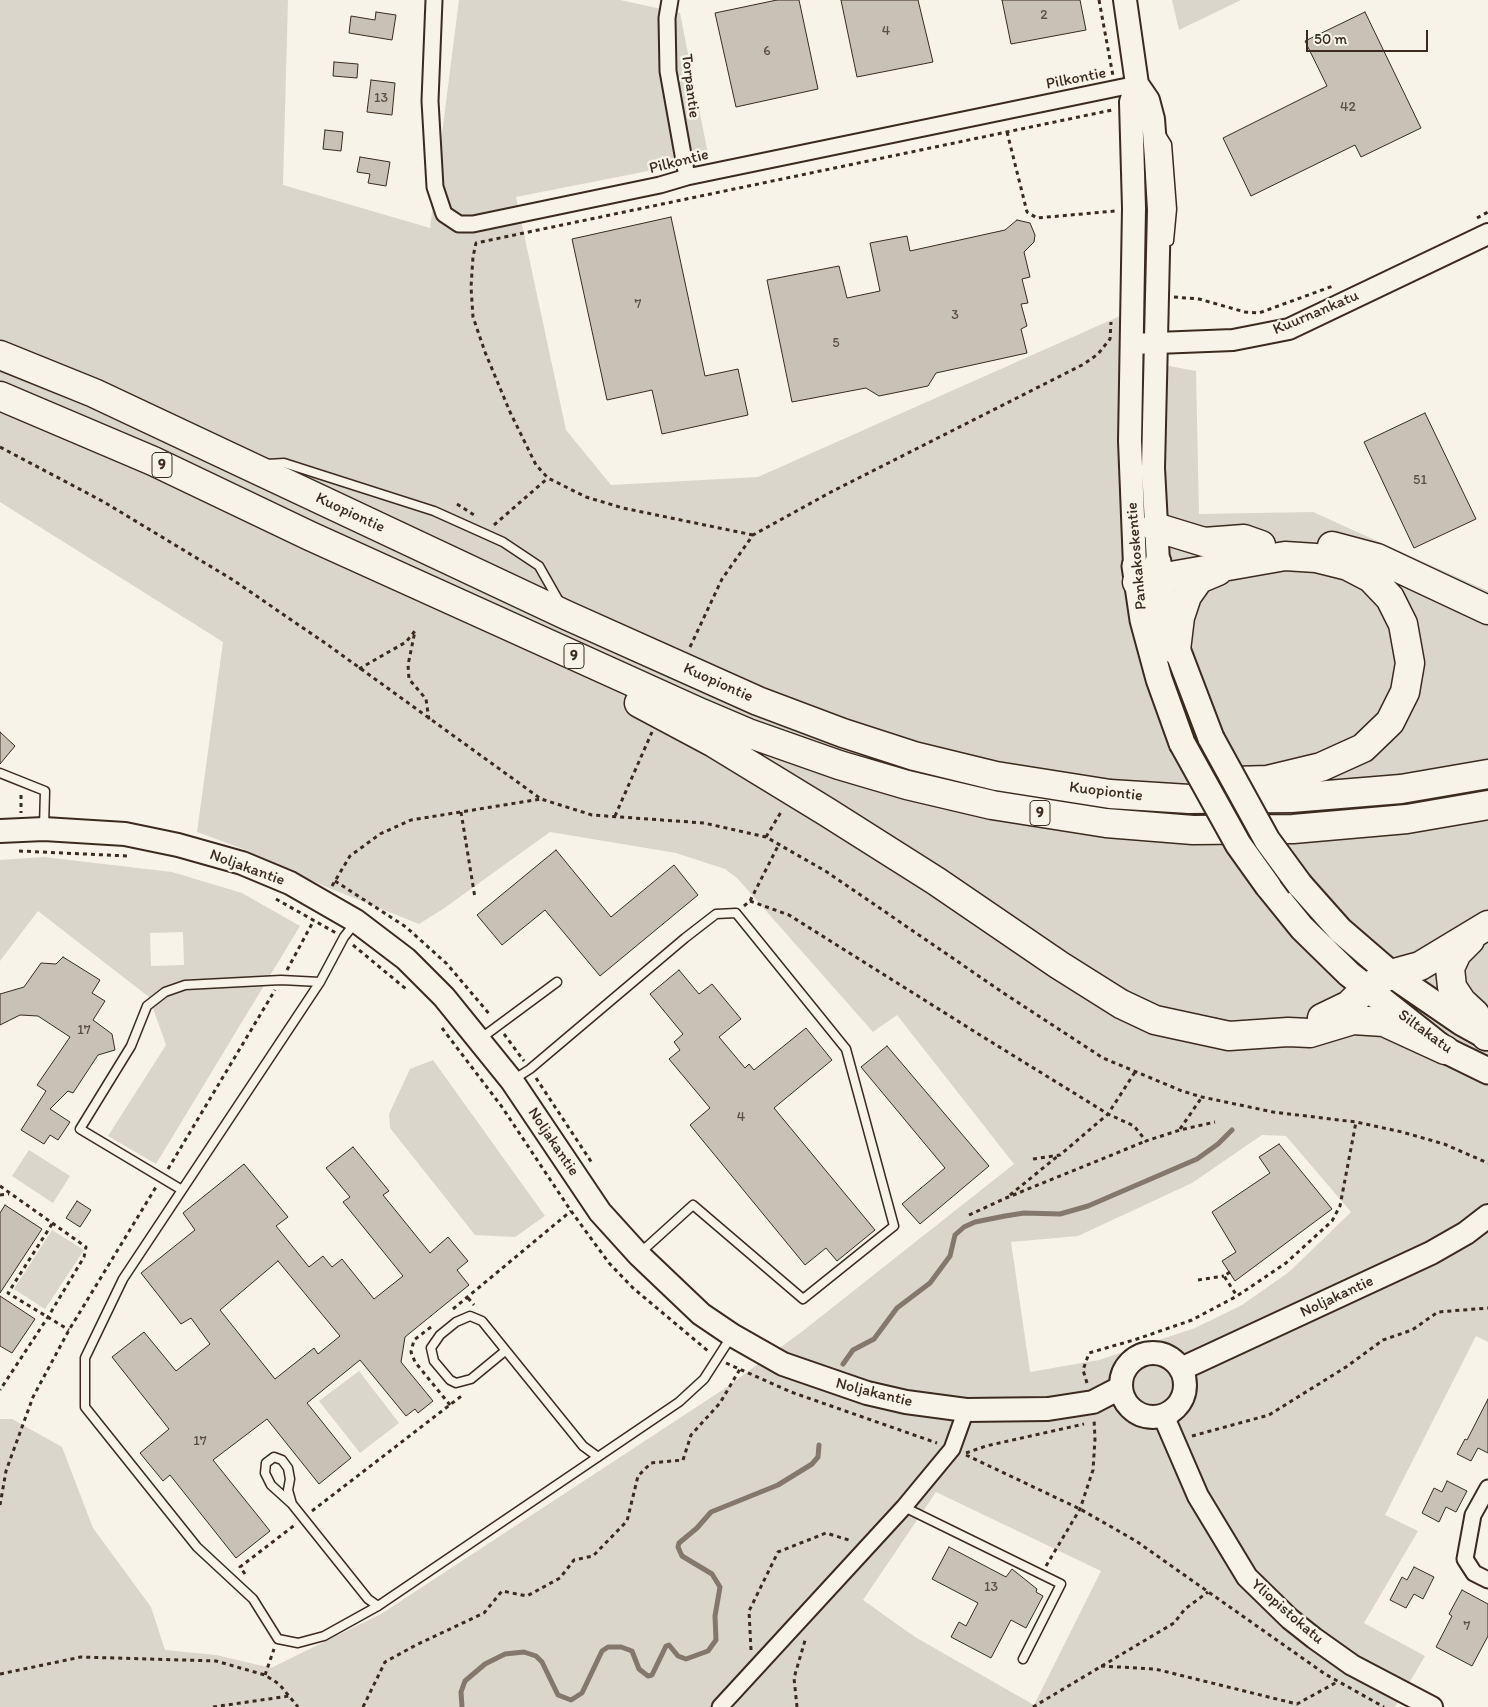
<!DOCTYPE html>
<style>
body{margin:0}
#map{position:relative;width:1488px;height:1707px;overflow:hidden;background:#f7f3e8;font-family:Itim,sans-serif}
canvas{display:block}
.scale{position:absolute;left:1306px;top:30px;width:122px;height:22px;box-sizing:border-box;border:2px solid #3b2a1e;border-top:0;padding-left:6px;font-size:15px;line-height:18px;white-space:nowrap;color:#3b2a1e;-webkit-text-stroke:4px #f7f3e8;paint-order:stroke}
</style>
<div id="map">
<canvas width="1488" height="1707"></canvas>
<div class="scale">50 m</div>
</div>
<script>
const ctx = document.querySelector('canvas').getContext('2d');
ctx.lineJoin = 'round';
function fill(path, color) { ctx.fillStyle = color; ctx.fill(path, 'evenodd'); }
const toPath = rows => new Path2D(rows.map(r => 'M' + r).join(''));
function stroke(path, color, width, dash) { ctx.strokeStyle = color; ctx.lineWidth = width; ctx.lineCap = dash ? 'butt' : 'round'; ctx.setLineDash(dash || []); ctx.stroke(path); }
function label(font, color, halo, rows, align = 'center') {
  ctx.font = font + ' Itim,sans-serif'; ctx.lineWidth = 5; ctx.setLineDash([]); ctx.textBaseline = 'middle'; ctx.strokeStyle = halo; ctx.fillStyle = color; for (const [text, x, y, turn = 0] of rows) {
    ctx.save(); ctx.translate(x, y); ctx.rotate((+turn || 0) * Math.PI / 180); ctx.textAlign = isNaN(turn) ? turn : align; if (halo) ctx.strokeText(text, 0, 0); ctx.fillText(text, 0, 0); ctx.restore();
  }
}
const green = toPath([
 [0,0,288,0,283,185,430,228,459,0,620,0,680,13,709,159,516,197,566,430,611,485,758,477,1120,316,1120,357,1196,371,1199,514,1313,512,1488,591,1488,1342,1476,1336,1385,1515,1418,1531,1364,1623,1425,1656,1395,1707,0,1707,0,1419,12,1419,62,1447,93,1528,151,1607,165,1650,216,1655,271,1668,381,1614,727,1387,804,1330,1014,1164,897,1015,873,1032,737,878,725,869,676,853,550,832,443,909,419,924,324,886,246,850,197,832,223,642,0,502],
 [1262,1135,1286,1136,1351,1212,1289,1272,1242,1305,1195,1328,1099,1360,1030,1372,1011,1242,1078,1236,1192,1183],
 [936,1492,1101,1571,1034,1705,915,1637,863,1600],
 [1172,0,1241,0,1179,30],
 [44,857,172,872,242,893,300,926,156,1164,108,1136,166,1045,149,997,38,911,0,961,0,860],
 [183,932,184,965,151,966,150,933],
 [433,1060,545,1216,515,1237,475,1235,390,1128,389,1114,410,1069],
 [29,1150,70,1176,53,1203,12,1176],
 [52,1230,84,1250,45,1309,14,1289],
 [359,1371,399,1423,360,1453,319,1401]
]);
const stream = toPath([
 [843,1364,853,1350,874,1339,897,1308,930,1283,950,1256,955,1235,964,1227,975,1222,1005,1216,1024,1213,1060,1214,1088,1206,1197,1159,1218,1144,1232,1130],
 [462,1707,461,1692,465,1681,485,1664,505,1654,524,1652,536,1656,542,1662,558,1695,571,1700,582,1693,602,1651,608,1647,621,1647,632,1651,639,1669,648,1676,652,1675,666,1646,669,1645,678,1656,686,1659,708,1651,716,1640,715,1616,720,1587,712,1574,682,1556,678,1547,679,1543,697,1528,711,1512,778,1485,812,1464,818,1457,819,1445]
]);
const building = toPath([
 [777,0,799,0,818,89,736,107,715,13,777,0],
 [841,0,918,0,933,62,857,77,841,0],
 [1002,0,1080,0,1086,30,1011,44,1002,0],
 [376,12,396,15,392,40,349,33,351,16,375,20,376,12],
 [1365,12,1421,128,1361,157,1355,145,1251,196,1223,138,1327,86,1305,41,1365,12],
 [334,62,358,64,357,78,333,76,334,62],
 [371,80,395,83,392,115,367,112,371,80],
 [325,130,343,132,341,151,323,149,325,130],
 [360,157,390,162,386,186,368,183,370,174,357,172,360,157],
 [671,217,705,376,738,369,748,415,662,434,652,390,607,400,572,239,671,217],
 [1017,220,1030,223,1035,235,1034,242,1024,252,1030,277,1022,279,1028,303,1021,304,1027,326,1021,329,1027,353,936,373,928,386,879,396,866,388,792,402,767,280,839,266,847,298,880,291,870,243,907,236,910,251,1005,230,1017,220],
 [1425,413,1476,519,1414,548,1364,442,1425,413],
 [0,732,15,746,0,764,0,732],
 [556,850,611,917,674,865,698,895,600,976,545,910,502,945,477,915,556,850],
 [63,957,100,980,92,993,105,1001,93,1020,112,1034,115,1050,98,1055,73,1093,68,1091,50,1109,70,1122,58,1140,50,1135,44,1144,21,1130,46,1091,37,1085,70,1037,38,1016,20,1015,0,1025,0,994,24,987,41,963,56,964,63,957],
 [679,970,699,994,712,984,741,1019,719,1037,745,1068,749,1064,754,1070,806,1028,832,1060,774,1108,875,1230,837,1261,826,1248,805,1265,690,1125,710,1108,669,1059,680,1050,674,1042,683,1034,650,994,679,970],
 [887,1046,989,1166,920,1224,902,1204,945,1168,861,1067,887,1046],
 [1279,1144,1332,1209,1235,1281,1222,1261,1236,1252,1212,1212,1270,1173,1259,1157,1279,1144],
 [353,1147,389,1191,383,1195,430,1253,448,1237,468,1261,457,1270,469,1285,405,1337,401,1362,433,1401,418,1413,415,1409,406,1416,360,1360,307,1403,351,1458,319,1484,267,1419,213,1460,270,1531,236,1558,170,1475,163,1481,140,1453,169,1429,112,1357,144,1332,176,1371,210,1344,191,1318,181,1324,141,1273,195,1230,183,1213,244,1164,288,1217,276,1226,309,1267,323,1256,332,1267,342,1259,374,1299,403,1276,343,1202,350,1197,326,1168,353,1147],
 [278,1261,340,1336,318,1354,314,1348,275,1379,220,1310,278,1261],
 [77,1201,91,1210,80,1227,66,1218,77,1201],
 [5,1205,42,1229,0,1293,0,1213,5,1205],
 [0,1296,35,1319,12,1353,0,1346,0,1296],
 [1488,1399,1488,1453,1478,1448,1471,1461,1457,1454,1465,1439,1467,1440,1488,1399],
 [1447,1481,1467,1491,1456,1512,1446,1507,1439,1522,1422,1513,1434,1488,1442,1492,1447,1481],
 [949,1547,1006,1577,1012,1569,1037,1589,1036,1592,1043,1596,1026,1628,1011,1620,991,1658,951,1637,959,1622,966,1626,978,1603,932,1579,949,1547],
 [1414,1567,1434,1577,1423,1599,1414,1594,1406,1608,1390,1600,1402,1577,1407,1580,1414,1567],
 [1462,1590,1488,1604,1488,1636,1472,1666,1436,1647,1452,1616,1449,1614,1462,1590]
]);
const path = toPath([
 [1099,0,1113,76],
 [1007,132,1027,212,1037,218,1115,211],
 [1477,218,1488,212],
 [1174,297,1199,299,1245,312,1259,313,1333,286],
 [0,447,104,502,233,580,328,645,541,799,592,815,704,823,766,837,827,872,1005,994,1103,1058,1182,1091,1202,1097,1273,1112,1356,1122,1402,1132,1444,1144,1488,1163],
 [457,504,474,515],
 [494,525,548,478],
 [753,535,623,508,586,497,548,478,536,465,510,412,485,352,473,317,471,287,473,257,476,243,1112,110],
 [690,647,722,579,753,535,831,492,1084,364,1098,354,1110,339,1111,322],
 [359,669,406,642,415,631,408,665,409,679,426,699,429,720],
 [21,795,21,813],
 [461,812,475,898],
 [615,816,652,732],
 [766,837,781,812],
 [19,851,128,856],
 [335,881,406,927,447,964,491,1016],
 [332,886,350,856,380,834,411,820,541,799],
 [276,899,336,933],
 [750,901,789,915,980,1035,1108,1114,1134,1126,1146,1141,1180,1130,1215,1122],
 [744,906,750,901,779,844],
 [353,945,406,989],
 [287,970,314,920],
 [442,1028,502,1107,571,1211,609,1263,633,1288,708,1351],
 [504,1034,524,1061],
 [536,1078,592,1163],
 [1180,1129,1202,1097],
 [1033,1159,1060,1155,1108,1114,1135,1072],
 [168,1169,275,990],
 [0,1186,86,1247,84,1257,48,1317,0,1390],
 [0,1195,9,1194],
 [1010,1195,1059,1155],
 [969,1215,1006,1198,1146,1141],
 [52,1224,8,1293,69,1330],
 [1230,1272,1224,1276,1237,1296],
 [1198,1280,1224,1276],
 [468,1298,474,1305],
 [453,1309,571,1211],
 [431,1327,414,1340,411,1352,415,1362,450,1405],
 [726,1363,791,1392,937,1443],
 [1087,1383,1083,1370,1089,1353,1137,1339,1192,1320,1237,1296,1286,1263,1332,1221,1340,1206,1356,1122],
 [1192,1436,1269,1415,1346,1367,1383,1340,1412,1330,1438,1312,1488,1308],
 [966,1453,986,1446,1084,1424],
 [966,1455,1080,1509,1136,1541,1325,1674,1384,1707],
 [0,1505,6,1471,33,1397,69,1330,156,1187],
 [312,1511,464,1394],
 [1046,1566,1080,1509,1093,1470,1095,1439,1094,1419],
 [245,1574,240,1567,296,1524],
 [751,1650,749,1611,778,1552,826,1533,852,1541],
 [1101,1666,1155,1669,1297,1704,1337,1682],
 [0,1674,81,1657,216,1661,265,1675,279,1684,298,1707],
 [265,1675,274,1649],
 [213,1707,289,1696],
 [363,1707,385,1662,416,1645,484,1613,502,1591,527,1596,560,1578,574,1560,593,1556,627,1521,638,1476,651,1463,683,1460,691,1435,720,1403,740,1369],
 [797,1707,794,1678,806,1637],
 [1033,1707,1174,1623,1185,1609,1208,1592]
]);
const service = toPath([
 [1162,136,1167,144,1172,209,1169,241],
 [267,464,284,463,434,511,503,542,539,566,560,603],
 [0,773,45,791,44,827],
 [355,923,344,937,320,982,123,1279,85,1358,85,1407,197,1547,253,1599,278,1639,298,1643,324,1636,378,1606,679,1402,704,1379,731,1337],
 [480,1039,557,982],
 [513,1080,530,1069,685,938,716,914,736,913,846,1049,894,1226,803,1299,693,1205,640,1253],
 [182,1190,80,1129,131,1046,147,1006,165,992,185,985,281,980,320,982],
 [505,1351,471,1379,456,1383,450,1380,434,1361,431,1348,440,1335,456,1322,470,1316,482,1321,583,1446,598,1457],
 [292,1504,271,1485,265,1473,266,1463,274,1457,282,1460,288,1468,290,1479,288,1490,292,1504,368,1599,378,1606],
 [904,1507,1061,1584,1023,1659]
]);
const minor = toPath([
 [434,0,430,101,435,187,444,214,459,224,473,224,660,185,687,177,1137,84],
 [670,0,667,18,668,71,687,177],
 [1488,1488,1473,1515,1465,1559,1474,1573,1488,1580],
 [720,1707,904,1507,952,1449,966,1410]
]);
const tertiary = toPath([
 [1131,344,1233,340,1289,329,1488,234],
 [1163,1415,1198,1496,1247,1577,1290,1619,1314,1638,1352,1665,1432,1707]
]);
const secondary = toPath([
 [1125,0,1137,84,1148,100,1153,119,1156,158,1159,210,1153,468,1158,562],
 [1135,566,1130,441,1134,208,1131,102,1137,84],
 [0,831,44,829,125,834,178,845,242,863,290,883,356,921,406,959,444,997,512,1081,600,1212,639,1255,701,1314,732,1335,783,1364,867,1393,906,1402,966,1410,1048,1409,1093,1402,1120,1388],
 '1121 1385a32 32 0 1 1 64 0a32 32 0 1 1-64 0Z',
 [1181,1369,1431,1253,1466,1233,1488,1216]
]);
const primary = toPath([
 [1158,562,1166,620,1211,738],
 [1135,566,1143,620,1159,679,1182,743],
 [1300,885,1340,930,1391,974,1461,1022,1488,1037],
 [1268,886,1302,928,1349,974,1445,1050,1488,1071]
]);
const motorway = toPath([
 [0,355,94,393,566,615,758,701,843,733,914,756,996,776,1110,794,1189,799,1291,798,1401,789,1488,774],
 [0,396,153,461,310,536,701,713,748,733,839,765,907,785,992,805,1106,823,1193,830,1293,829,1407,819,1488,805],
 [1155,527,1204,542,1244,539,1261,545],
 [1332,546,1377,558,1488,610],
 [1137,582,1285,556,1316,558,1348,566,1371,578,1390,598,1403,624,1410,663,1405,692,1390,722,1363,748,1321,767,1267,780,1235,781],
 [1176,650,1180,617,1187,596,1199,579,1218,571],
 [639,703,714,743,827,812,936,881,1059,965,1121,1004,1155,1020,1229,1036,1288,1032,1310,1033,1353,1020,1384,1022,1445,1050],
 [1470,940,1457,953,1450,968,1452,987,1462,1002,1475,1014,1486,1036],
 [1322,1018,1349,1005,1366,988,1391,974,1420,966,1488,925]
]);
const primaryBridge = toPath([
 [1211,738,1267,840,1300,885],
 [1182,743,1238,844,1268,886]
]);
const numberNames = [
 ["2",1044,15],
 ["4",886,31],
 ["6",767,51],
 ["13",381,98],
 ["42",1348,107],
 ["7",638,304],
 ["3",955,315],
 ["5",836,343],
 ["51",1420,480],
 ["17",84,1030],
 ["4",741,1117],
 ["17",200,1441],
 ["13",991,1587],
 ["7",1467,1626]
];
const shields = [
 [162,465,20],
 [574,656,20],
 [1040,813,20]
];
const shieldNames = [
 ["9",162,465],
 ["9",574,656],
 ["9",1040,813]
];
const streetNames = [
 ["Pilkontie",1076,79,-11],
 ["Torpantie",690,86,83],
 ["Pilkontie",679,162,-14],
 ["Kuurnankatu",1316,313,-23],
 ["Kuopiontie",350,513,25],
 ["Pankakoskentie",1137,556,-95],
 ["Kuopiontie",718,683,24],
 ["Kuopiontie",1106,792,7],
 ["Noljakantie",247,868,20],
 ["Siltakatu",1425,1032,36],
 ["Noljakantie",553,1142,56],
 ["Noljakantie",1337,1297,-25],
 ["Noljakantie",874,1393,14],
 ["Yliopistokatu",1287,1612,41]
];
fill(green, '#dbd6cb');
stroke(stream, '#84786c', 5);
fill(building, '#c8c1b6');
stroke(building, '#3b2a1e', 1);
stroke(service, '#3b2a1e', 11);
stroke(minor, '#3b2a1e', 19);
stroke(tertiary, '#3b2a1e', 24);
stroke(secondary, '#3b2a1e', 26);
stroke(primary, '#3b2a1e', 29);
stroke(motorway, '#3b2a1e', 31);
stroke(path, '#3b2a1e', 3, [4, 4]);
stroke(service, '#f7f3e8', 8);
stroke(minor, '#f7f3e8', 15);
stroke(tertiary, '#f7f3e8', 20);
stroke(secondary, '#f7f3e8', 22);
stroke(primary, '#f7f3e8', 25);
stroke(motorway, '#f7f3e8', 28);
stroke(primaryBridge, '#3b2a1e', 29, []);
stroke(primaryBridge, '#f7f3e8', 25);
label('14px', '#5e5044', null, numberNames);
for (const [x, y, w] of shields) { const box = new Path2D(); box.roundRect(x - w / 2, y - 12.5, w, 25, 4); ctx.fillStyle = '#f7f3e8'; ctx.fill(box); stroke(box, '#3b2a1e', 1); }
label('bold 15px', '#3b2a1e', null, shieldNames);
label('16px', '#3b2a1e', '#f7f3e8', streetNames);
</script>
